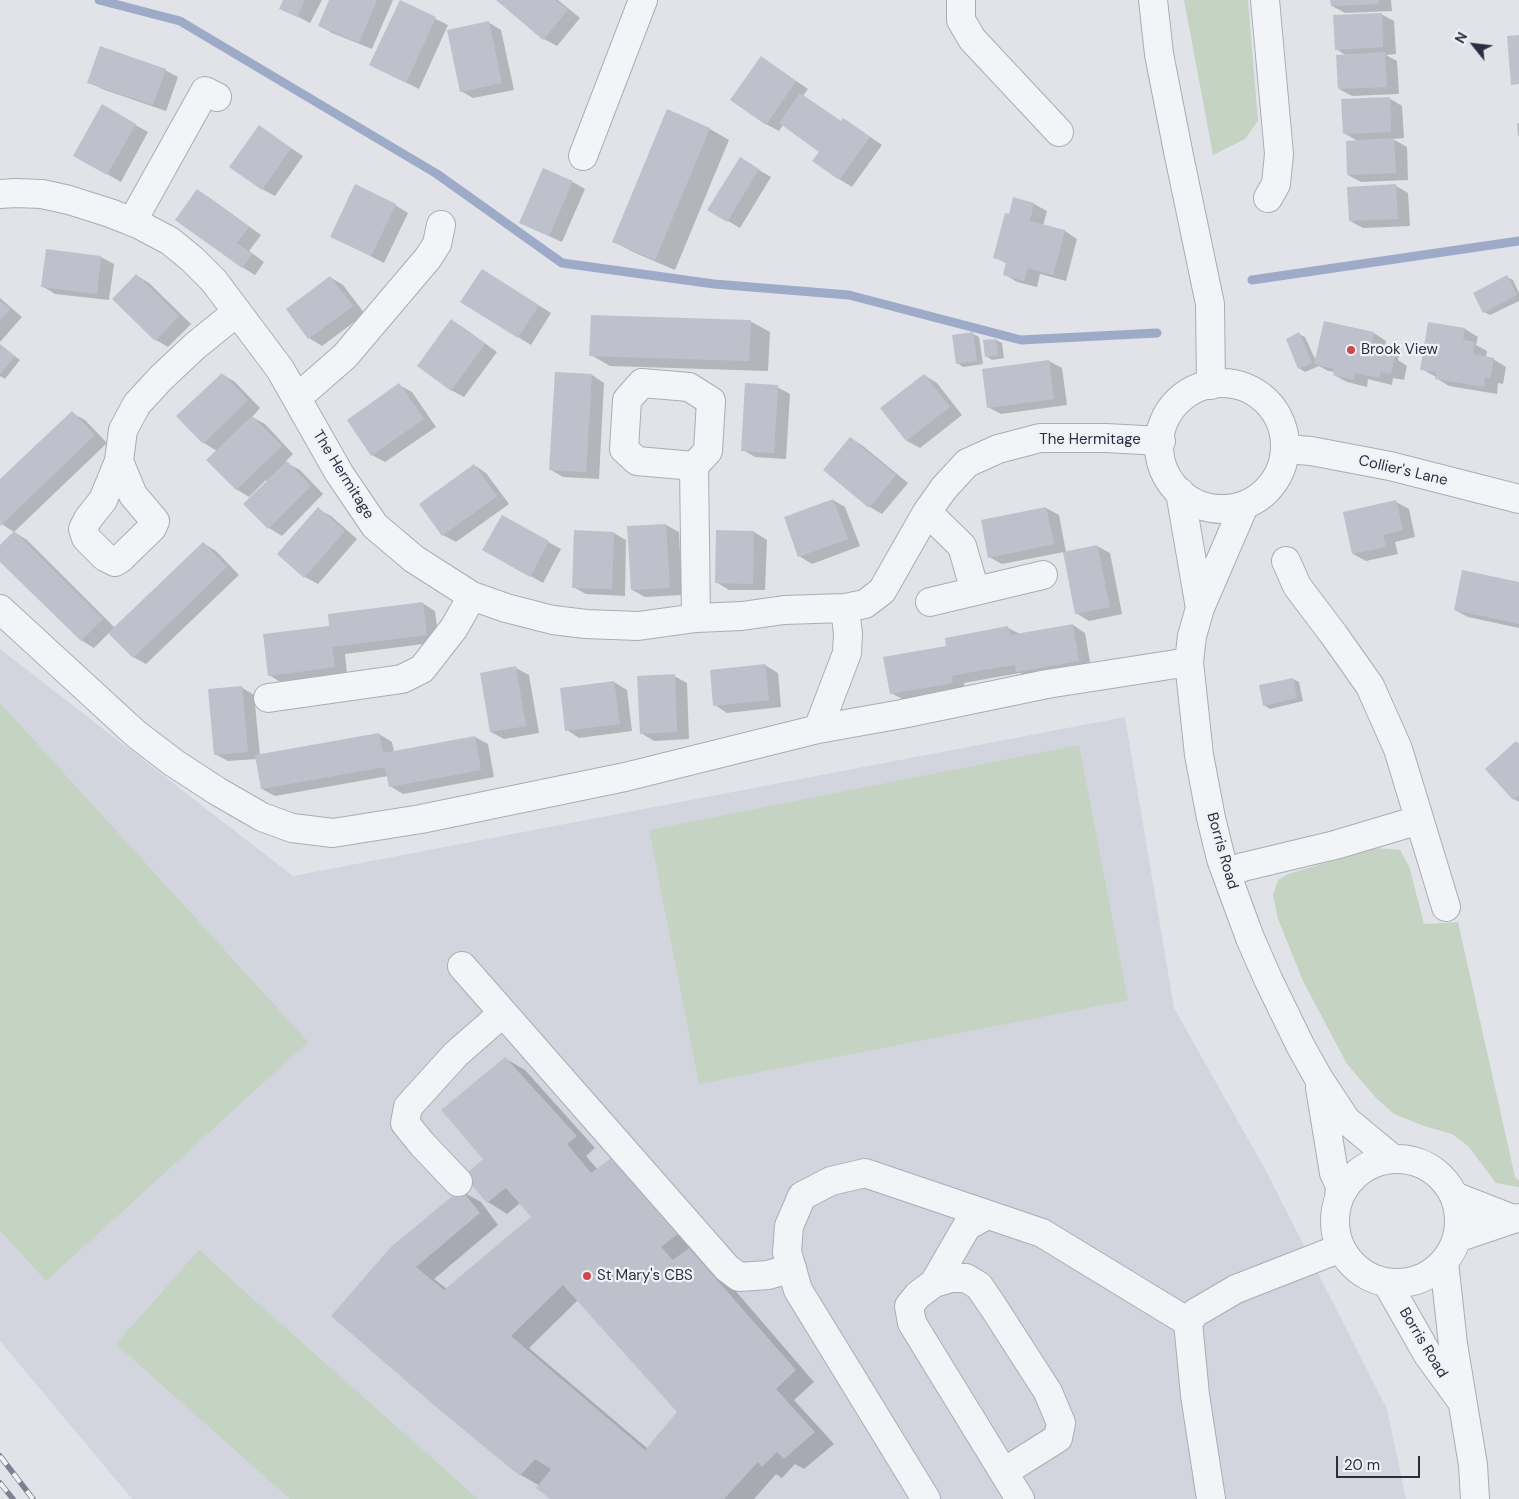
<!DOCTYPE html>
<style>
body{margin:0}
#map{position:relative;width:1519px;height:1499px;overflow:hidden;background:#e1e3e9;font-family:"DM Sans",sans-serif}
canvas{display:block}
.north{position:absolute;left:1449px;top:20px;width:50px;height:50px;-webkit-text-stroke:4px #f0f2f7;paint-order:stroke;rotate:299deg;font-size:14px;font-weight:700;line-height:20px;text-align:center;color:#2a2e40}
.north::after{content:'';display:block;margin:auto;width:18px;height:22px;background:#2a2e40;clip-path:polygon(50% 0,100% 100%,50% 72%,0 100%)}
.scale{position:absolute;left:1336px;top:1456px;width:84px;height:22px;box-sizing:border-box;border:2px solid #2a2e40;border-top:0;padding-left:6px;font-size:15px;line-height:18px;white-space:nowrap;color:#2a2e40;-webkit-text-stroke:4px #f0f2f7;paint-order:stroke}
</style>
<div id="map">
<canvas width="1519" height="1499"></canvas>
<div class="north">N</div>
<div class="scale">20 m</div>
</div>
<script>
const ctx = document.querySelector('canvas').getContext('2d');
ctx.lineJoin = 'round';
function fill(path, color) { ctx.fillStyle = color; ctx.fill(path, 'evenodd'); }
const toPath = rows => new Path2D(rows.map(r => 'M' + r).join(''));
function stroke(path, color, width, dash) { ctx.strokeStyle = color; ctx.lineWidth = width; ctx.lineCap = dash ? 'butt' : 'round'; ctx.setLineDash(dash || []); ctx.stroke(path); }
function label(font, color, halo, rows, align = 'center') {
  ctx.font = font + ' "DM Sans",sans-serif'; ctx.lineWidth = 4.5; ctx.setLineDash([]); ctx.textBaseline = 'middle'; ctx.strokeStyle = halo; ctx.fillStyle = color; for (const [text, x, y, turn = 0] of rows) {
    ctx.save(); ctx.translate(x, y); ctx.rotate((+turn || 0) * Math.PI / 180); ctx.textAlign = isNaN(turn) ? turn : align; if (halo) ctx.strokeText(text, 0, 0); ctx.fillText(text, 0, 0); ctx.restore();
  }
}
const built = toPath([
 [0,649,293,876,1125,717,1174,1008,1265,1169,1387,1409,1406,1499,132,1499,0,1341]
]);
const green = toPath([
 [1184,0,1248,0,1258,121,1245,139,1213,155],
 [0,703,308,1042,46,1281,0,1230],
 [1079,745,1128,1000,699,1084,649,830],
 [1376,848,1400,850,1409,866,1424,924,1458,922,1515,1177,1519,1181,1519,1187,1496,1183,1468,1146,1452,1134,1424,1126,1394,1114,1376,1098,1347,1064,1303,981,1278,919,1273,895,1278,880,1288,874],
 [199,1250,253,1299,478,1499,290,1499,116,1344]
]);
const shadow = toPath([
 [285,0,322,0,310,23,281,8],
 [330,0,393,0,372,49,332,33,320,26],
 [498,0,558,0,580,18,557,46,544,39],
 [1332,0,1391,0,1392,11,1345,13,1332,6],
 [401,2,448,25,419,89,371,65],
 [1381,14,1394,21,1396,54,1386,55,1397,61,1399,94,1352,96,1339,89,1347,56,1336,49],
 [488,22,501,30,514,90,473,98,461,91],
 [761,57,808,89,803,96,842,122,844,119,856,127,882,145,852,187,839,179,820,151,783,125,779,131,766,124],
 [165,70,178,77,166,111,102,89,89,82],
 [1389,98,1402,106,1404,138,1393,139,1407,147,1408,180,1361,182,1348,175,1359,142,1344,133],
 [102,106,148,132,121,182,74,155],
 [668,111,710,129,729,140,675,270,633,252,613,241],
 [260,127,303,156,275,196,262,189],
 [740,159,771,177,740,228,709,210],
 [573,182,585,189,562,242,533,229,520,222],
 [1396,186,1408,193,1410,226,1363,228,1350,221],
 [197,191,210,198,261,235,249,251,264,262,255,275,242,267],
 [1034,204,1047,211,1043,226,1065,231,1077,239,1066,281,1040,274,1037,287,1017,282,1004,274,1007,264,995,257,1009,216],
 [395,205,408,213,384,263,331,236],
 [47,250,101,257,114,264,109,300,55,294,42,286],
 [136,275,149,283,191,324,168,347,156,340],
 [330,277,343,285,365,314,322,346,309,338],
 [1507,277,1513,280,1519,293,1519,301,1490,315,1484,312],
 [495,278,551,313,531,345,462,302],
 [0,298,22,317,0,342],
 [451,320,464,328,497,352,464,397,451,390],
 [750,321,770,332,768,371,610,366,591,355],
 [1465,329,1478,337,1476,345,1487,351,1486,358,1493,359,1506,367,1503,384,1498,383,1497,394,1449,386,1436,378,1436,377,1422,369],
 [1374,333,1386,341,1385,346,1399,354,1398,360,1407,366,1404,380,1393,378,1392,385,1368,379,1367,387,1347,382,1334,375,1335,372,1328,371,1319,366,1305,372,1299,368,1299,334,1305,337,1316,361],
 [973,334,979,337,983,364,963,367,957,363],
 [996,340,1002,343,1004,358,992,360,986,356],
 [0,345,20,360,5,379,0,376],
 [1049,361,1062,368,1067,405,1001,414,988,407],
 [222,374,235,382,260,408,252,417,265,424,293,454,285,462,300,470,323,494,282,536,269,528,268,482,266,480,249,497,236,489,217,451,204,443],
 [592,375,604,383,599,479,563,477,551,470],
 [924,375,937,383,962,415,920,448,907,441,882,408],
 [399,385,412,392,436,427,385,462,372,455],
 [777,387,790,394,786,459,755,457,743,450],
 [72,413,85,420,107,443,14,532,0,523,0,482],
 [851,438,863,446,908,483,882,514,870,507],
 [474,465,486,473,509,504,456,542,443,535],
 [833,500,845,507,860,546,812,564,799,556],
 [1396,502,1409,509,1415,537,1395,542,1398,554,1366,561,1353,554],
 [1046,508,1059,515,1066,552,1097,546,1110,553,1122,614,1089,621,1076,613,1064,552,1002,564,989,557],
 [318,509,331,516,357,539,318,584,305,577],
 [503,517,561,549,543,583,484,550],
 [666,525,679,532,682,595,645,597,632,590],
 [14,532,27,540,115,628,203,543,216,551,239,575,146,664,133,657,110,632,94,648,81,640,0,560,0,547],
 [754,532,767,540,765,590,729,590,716,582],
 [614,533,626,540,625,596,586,594,573,587],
 [1519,584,1519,628,1468,617,1455,610],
 [422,603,435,611,439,642,345,654,347,674,282,683,269,675,331,627],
 [1073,625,1085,633,1091,668,1030,678,1020,673,997,677,964,683,965,690,904,700,891,693,948,647,1008,628,1020,634],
 [765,665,778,673,781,707,727,713,715,705],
 [516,668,529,675,539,733,504,739,491,732],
 [674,676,687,683,689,739,654,741,641,733],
 [1293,679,1299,682,1303,701,1270,709,1264,705],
 [614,682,627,690,632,731,579,738,567,730],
 [241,687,254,695,260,755,379,734,392,742,394,752,475,737,488,744,494,777,403,794,390,786,388,776,275,796,262,789,257,759,228,761,215,754],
 [1516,742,1519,744,1519,802,1514,799],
 [506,1059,525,1070,595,1148,586,1156,598,1170,698,1245,691,1250,709,1260,814,1382,794,1400,834,1444,804,1469,795,1464,782,1478,776,1474,754,1499,552,1499,540,1486,521,1475,442,1411,332,1316,461,1191,481,1202,498,1225,434,1279,447,1289,533,1217,520,1203,507,1214,488,1202,466,1176,485,1160],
 [578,1300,679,1412,648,1449,529,1348]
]);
const stream = toPath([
 [99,0,180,21,437,174,562,263,714,284,849,295,1021,340,1157,333],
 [1252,280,1519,241]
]);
const building = toPath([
 [283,0,305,0,297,17,279,9],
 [329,0,377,0,359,43,318,26],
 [400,0,436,17,406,83,369,65],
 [496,0,556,0,568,10,543,40],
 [1330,0,1379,0,1379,4,1331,6],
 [1382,13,1383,47,1335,50,1333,15],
 [489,21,502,83,460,92,447,30],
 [1519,35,1519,84,1511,85,1507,36],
 [100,46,166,69,153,105,87,83],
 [1385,52,1387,87,1338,89,1336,55],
 [761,56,796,81,766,125,730,100],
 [800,93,841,121,843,118,870,137,839,180,812,161,819,152,779,123],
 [1390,97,1391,132,1343,134,1341,99],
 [102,104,136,124,107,175,73,156],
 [667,109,710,128,655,260,612,242],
 [1517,123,1519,123,1519,136,1518,136],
 [259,125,291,148,262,190,229,167],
 [1394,138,1396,173,1347,175,1346,141],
 [740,157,759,169,727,222,707,210],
 [543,168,573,181,549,236,519,223],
 [355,184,396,204,371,256,330,237],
 [1396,184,1398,219,1349,221,1347,187],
 [197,189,249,227,237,243,252,254,242,268,175,220],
 [1013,197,1034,203,1030,221,1065,230,1053,275,1028,268,1024,281,1003,275,1006,262,993,258,1005,213,1009,214],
 [46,249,101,256,97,294,41,287],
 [482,269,539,305,518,338,460,302],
 [136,274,179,316,155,341,112,299],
 [1507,275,1517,295,1483,313,1473,293],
 [330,276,353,306,308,339,286,309],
 [0,301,10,309,0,320],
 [591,315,751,320,749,361,589,356],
 [451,319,485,344,451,391,417,366],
 [1324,321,1374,332,1372,342,1387,345,1385,355,1395,357,1391,374,1381,372,1379,378,1355,373,1354,380,1333,375,1334,369,1314,364],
 [1428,322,1465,328,1463,340,1475,342,1473,354,1494,358,1490,378,1485,377,1484,387,1435,379,1436,372,1420,370],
 [973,332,977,361,956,364,952,335],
 [1299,332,1312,363,1298,369,1286,339],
 [996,339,998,355,985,357,983,340],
 [0,344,15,356,0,374],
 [1049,360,1054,399,987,408,982,369],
 [555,372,592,374,586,472,549,470],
 [222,373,248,400,203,444,176,416],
 [924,374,950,407,906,441,880,408],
 [399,383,424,419,371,456,347,420],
 [745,383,778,385,774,453,741,451],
 [72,411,95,435,0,526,0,479],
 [252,416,282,446,236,490,206,460],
 [850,437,896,475,869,508,823,470],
 [287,461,311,486,268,529,243,504],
 [474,464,497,496,442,536,419,504],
 [833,499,848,539,798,557,784,517],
 [1396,500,1403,530,1383,535,1386,547,1352,554,1343,512],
 [318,507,345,531,304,578,277,554],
 [1046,507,1054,544,988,558,981,520],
 [502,515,549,541,530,577,482,550],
 [666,524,670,588,631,590,627,526],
 [574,530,614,532,612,589,572,588],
 [716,530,754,531,753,584,715,583],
 [14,531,103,619,81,641,0,562,0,545],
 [203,542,227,567,133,658,108,633],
 [1097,545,1110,607,1075,614,1063,552],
 [1462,570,1519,582,1519,624,1454,610],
 [423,602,427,635,332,647,335,667,268,676,263,634,329,626,328,614],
 [1073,624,1079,661,1016,672,1015,665,983,670,951,676,953,683,890,694,883,657,946,646,945,638,1008,626,1010,635],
 [765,664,769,700,713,706,710,670],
 [516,666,526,726,490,732,480,673],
 [675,674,677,732,640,734,637,676],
 [1293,678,1297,698,1263,706,1259,685],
 [614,681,620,724,565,731,560,688],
 [242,686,248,752,214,755,208,689],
 [379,733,383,753,475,736,481,770,389,787,385,767,261,789,255,755],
 [1516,741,1519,744,1519,795,1513,800,1485,769],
 [505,1057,577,1136,567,1144,591,1173,614,1156,679,1233,661,1247,673,1260,689,1248,796,1370,776,1389,815,1432,784,1459,777,1452,762,1467,758,1462,724,1499,550,1499,536,1488,551,1469,535,1459,520,1476,442,1412,331,1316,391,1247,461,1189,480,1213,416,1267,444,1290,531,1217,506,1188,487,1203,464,1176,483,1159,441,1110],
 [563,1285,677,1412,645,1450,511,1336]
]);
const minor = toPath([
 [961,0,961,20,972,39,1059,132],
 [1153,0,1159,54,1178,151,1210,304,1211,385],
 [1265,0,1279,154,1276,184,1268,198],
 [583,156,643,0],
 [0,194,15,193,42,194,69,200,110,213,138,224,170,241,192,259,214,281,280,369,339,473,375,526,414,559,472,596,506,608,553,620,586,624,638,626,696,618,742,616,784,610,845,608,865,604,882,591,927,512,944,488,967,463,998,449,1040,438,1106,438,1161,441],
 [132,222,205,91,217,97],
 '1159 446a63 63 0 1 1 126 0a63 63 0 1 1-126 0Z',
 [297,398,345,356,428,258,437,244,441,225],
 [1285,449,1311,451,1390,466,1519,499],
 [119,461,103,500,88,519,83,529,86,538,105,557,115,562,120,559,152,528,155,521,133,495,119,461,123,430,137,404,161,378,195,346,237,312],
 [694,466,637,461,624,449,627,400,642,383,689,387,711,401,708,451,694,466,696,618],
 [1180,492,1200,608],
 [1244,506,1200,608,1192,636,1189,662,1199,755,1211,818,1221,859,1250,938,1268,979,1300,1045,1319,1079,1346,1120,1393,1159],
 [927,512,962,546,975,591],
 [1286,561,1297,586,1334,635,1370,686,1398,749,1446,907],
 [930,602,1043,575],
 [0,609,136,734,174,763,217,791,262,817,292,828,333,833,421,819,625,777,818,729,902,714,1047,684,1189,662],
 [268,698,402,679,422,669,454,628,472,596],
 [818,729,847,653,848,634,845,608],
 [1226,873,1243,867,1335,845,1419,820],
 [462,966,727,1268,739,1277,768,1275,792,1268],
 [1320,1088,1334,1173,1340,1186,1339,1198],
 '1335 1221a62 62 0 1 1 124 0a62 62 0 1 1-124 0Z',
 [458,1182,422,1144,405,1123,408,1107,456,1054,503,1013],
 [1454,1196,1513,1219],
 [987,1215,967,1226,934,1283,918,1295,909,1306,912,1323,1020,1499],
 [1457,1238,1513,1219,1519,1218],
 [1444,1262,1453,1344,1473,1465,1475,1499],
 [934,1283,951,1278,966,1278,979,1286,994,1308,1048,1392,1061,1423,1058,1438,1004,1472],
 [1387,1283,1428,1355,1460,1399],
 [926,1499,798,1290,787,1252,789,1226,802,1196,831,1181,865,1173,1042,1233,1188,1322],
 [1211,1499,1195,1395,1188,1322,1195,1313,1236,1289,1341,1248]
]);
const rail = toPath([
 [0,1456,33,1499],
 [0,1483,13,1499]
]);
const markers = [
 [1351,350,5,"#cb494a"],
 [587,1276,5,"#cb494a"]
];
const poiNames = [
 ["Brook View",1361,350],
 ["St Mary's CBS",597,1276]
];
const streetNames = [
 ["The Hermitage",1090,440],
 ["Collier's Lane",1403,471,13],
 ["The Hermitage",343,475,58],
 ["Borris Road",1222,851,74],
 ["Borris Road",1423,1343,59]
];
fill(built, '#d3d5de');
fill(green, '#c4d3c2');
fill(shadow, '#0003');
stroke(stream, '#9dabc8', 9);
fill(building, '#bec1cc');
stroke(minor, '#aaadb6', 30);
stroke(minor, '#f3f4f7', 28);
stroke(rail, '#7b8092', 5.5);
stroke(rail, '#f0f2f7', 4, [11]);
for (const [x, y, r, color] of markers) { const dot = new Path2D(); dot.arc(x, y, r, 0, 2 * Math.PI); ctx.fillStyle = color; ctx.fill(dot); stroke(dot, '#f0f2f7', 2); }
label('15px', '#2a2e40', '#f0f2f7', poiNames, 'left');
label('15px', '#2a2e40', '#f0f2f7', streetNames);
</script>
